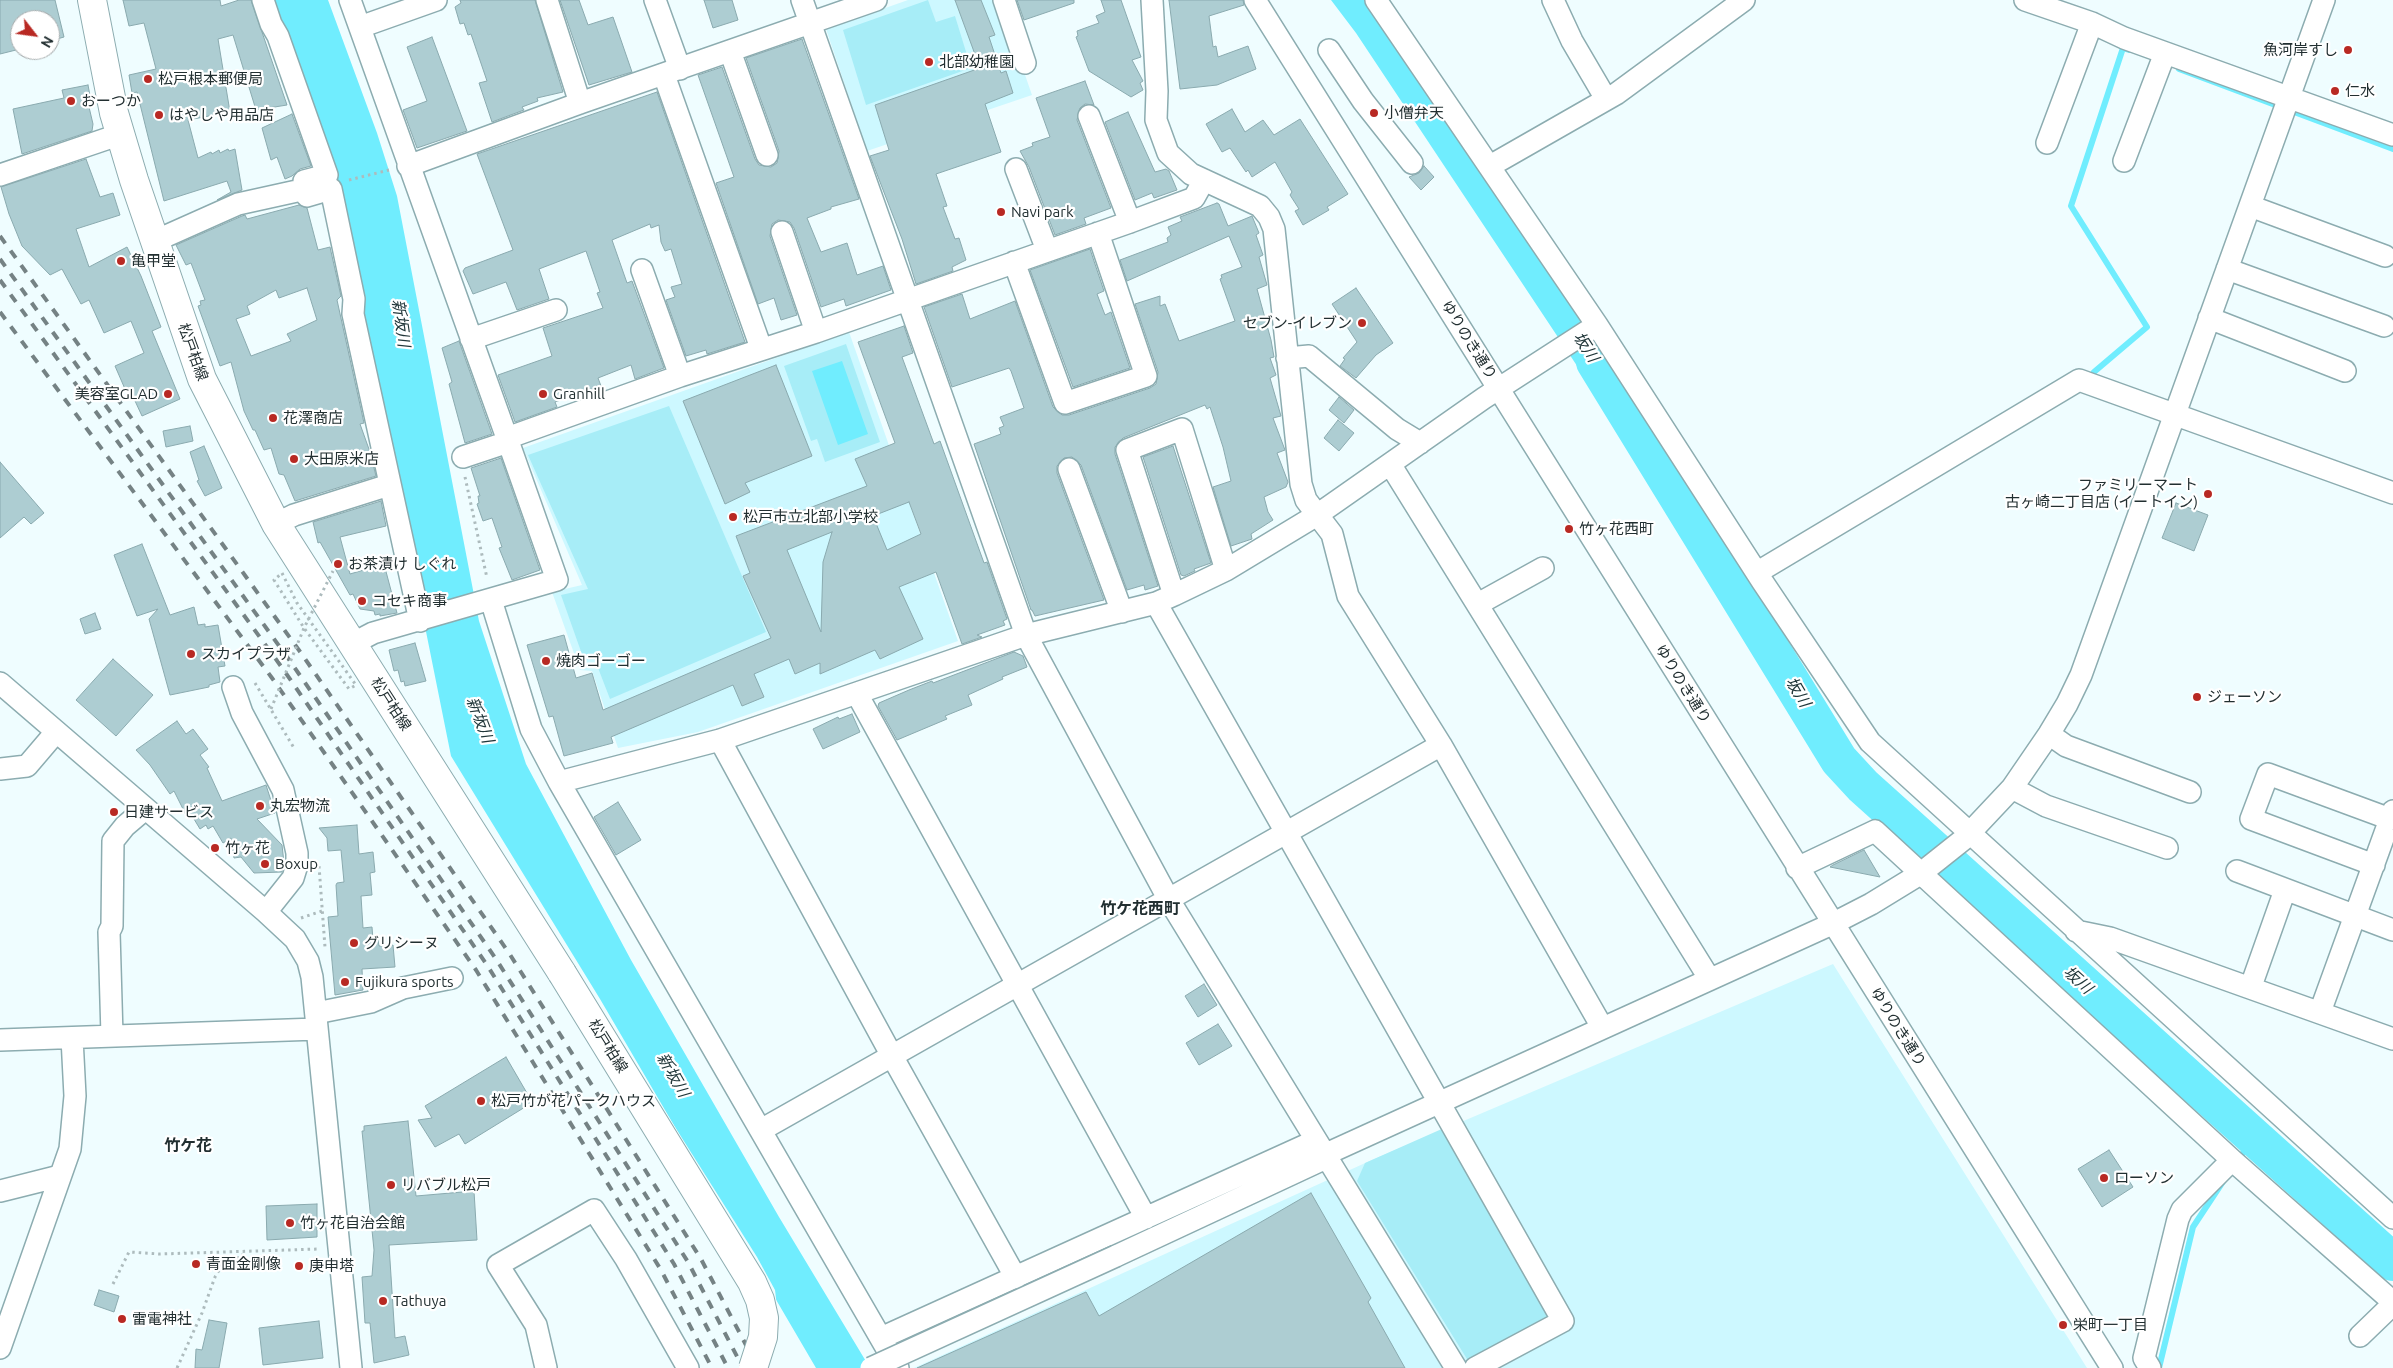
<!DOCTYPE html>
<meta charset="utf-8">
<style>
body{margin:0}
#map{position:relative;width:2393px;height:1368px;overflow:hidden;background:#effdff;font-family:Ubuntu,sans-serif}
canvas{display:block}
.north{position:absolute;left:10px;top:10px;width:50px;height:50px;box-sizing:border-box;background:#fff;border:1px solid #a7acad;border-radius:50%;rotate:120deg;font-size:14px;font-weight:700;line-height:20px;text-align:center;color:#222f31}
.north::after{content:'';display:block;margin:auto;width:18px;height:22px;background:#b82923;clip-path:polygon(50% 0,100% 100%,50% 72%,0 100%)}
</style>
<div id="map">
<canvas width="2393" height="1368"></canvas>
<div class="north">N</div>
</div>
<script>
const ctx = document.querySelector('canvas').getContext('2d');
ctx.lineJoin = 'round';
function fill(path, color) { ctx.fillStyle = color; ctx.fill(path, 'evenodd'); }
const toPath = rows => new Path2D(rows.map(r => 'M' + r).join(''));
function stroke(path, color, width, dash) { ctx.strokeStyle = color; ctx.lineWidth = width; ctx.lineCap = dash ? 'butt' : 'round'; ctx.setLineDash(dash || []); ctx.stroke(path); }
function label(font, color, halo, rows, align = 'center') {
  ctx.font = font + ' Ubuntu,"Noto Sans JP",sans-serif'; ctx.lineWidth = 4.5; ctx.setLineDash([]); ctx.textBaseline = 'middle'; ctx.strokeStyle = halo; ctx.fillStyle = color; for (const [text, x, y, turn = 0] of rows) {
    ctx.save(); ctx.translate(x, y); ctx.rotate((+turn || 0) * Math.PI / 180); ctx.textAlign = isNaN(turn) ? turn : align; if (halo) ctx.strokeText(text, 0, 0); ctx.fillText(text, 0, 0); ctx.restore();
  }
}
const built = toPath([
 [908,0,999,0,1032,95,867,151,826,29],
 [849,332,958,641,698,732,618,748,592,671,580,670,552,592,582,585,523,448],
 [1833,964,2087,1368,914,1368,1374,1159]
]);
const green = toPath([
 [928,0,936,22,955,16,971,68,866,105,843,30],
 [846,344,880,442,825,462,817,439,811,441,784,366],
 [669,406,766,632,610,699,595,660,584,660,561,595,588,589,528,455],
 [1444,1128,1552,1310,1545,1322,1477,1359,1467,1359,1357,1181,1365,1163]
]);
const water = toPath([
 [272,0,328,0,377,133,397,196,479,621,526,764,631,960,779,1217,870,1368,816,1368,600,999,451,756,360,303],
 [1331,0,1364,0,1441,105,1637,396,1609,414,1356,33],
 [842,361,868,434,838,445,812,371]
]);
const pier = toPath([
 [634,1062,757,1257,775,1290,777,1307]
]);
const stream = toPath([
 [2179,69,2393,149],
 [2094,372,2147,327,2071,206,2123,48,2129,50],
 [2237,1162,2254,1137],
 [2159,1368,2193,1227,2224,1180]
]);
const river = toPath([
 [1595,362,1839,760,1863,786,2393,1262]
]);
const building = toPath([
 [0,0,55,0,64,37,50,41,50,20,20,20,20,49,0,54,0,0],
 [123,0,220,0,221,6,239,0,251,0,287,105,256,110,233,35,218,39,230,112,188,120,198,158,211,152,212,154,219,150,220,153,228,149,229,151,235,149,242,190,217,200,231,192,227,181,164,201,137,92,132,93,129,75,156,69,144,23,129,26,123,0],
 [460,0,535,0,563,92,537,98,538,101,522,107,524,110,492,122,479,83,487,81,471,34,468,35,464,23,460,24,455,7,461,3,460,0],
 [560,0,579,0,588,25,613,17,632,72,589,85,560,0],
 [704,0,732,0,738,20,713,28,704,0],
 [955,0,981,0,995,35,989,37,1001,73,1006,71,1013,93,985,104,1001,152,936,174,947,206,943,207,955,239,959,238,966,260,952,267,953,271,916,284,902,239,870,156,889,150,875,105,980,68,955,0],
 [1017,0,1074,0,1074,3,1024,20,1017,0],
 [1101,0,1121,0,1141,57,1132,60,1143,81,1140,83,1143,90,1131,97,1089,71,1076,37,1078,36,1077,31,1099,23,1096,16,1105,12,1101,0],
 [1169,0,1243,0,1244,5,1209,16,1213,47,1216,46,1218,57,1248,46,1256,69,1217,85,1180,89,1169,0],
 [432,37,467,131,417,148,403,110,427,101,407,47,432,37],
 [802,39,859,199,831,207,831,209,807,218,821,252,847,243,857,275,883,266,891,290,846,306,844,299,821,307,794,228,790,222,778,220,772,224,770,236,797,315,781,320,774,298,758,304,716,183,734,177,698,75,722,67,755,159,759,165,771,167,777,163,779,151,746,58,802,39],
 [1085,81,1094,105,1085,104,1080,108,1077,120,1111,208,1084,218,1086,224,1055,235,1029,167,1020,151,1033,146,1032,143,1050,137,1036,98,1085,81],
 [88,85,92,106,89,107,93,124,92,131,22,154,13,109,64,98,62,90,88,85],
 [657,92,745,342,707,354,706,350,686,356,666,300,675,297,671,287,682,284,671,249,665,251,661,242,659,225,651,228,650,224,612,240,627,283,632,281,664,368,635,379,631,365,598,378,601,386,555,402,557,407,515,422,498,375,552,356,543,328,603,308,597,293,600,292,586,251,539,269,549,299,517,310,506,282,473,294,463,271,465,268,513,250,477,154,657,92],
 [1232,109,1245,132,1263,120,1274,135,1300,119,1348,194,1327,207,1329,210,1303,225,1295,211,1299,209,1290,195,1292,192,1275,162,1252,177,1248,170,1246,172,1230,148,1222,152,1206,124,1232,109],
 [1128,112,1155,172,1166,169,1169,171,1177,190,1154,198,1152,193,1135,200,1105,122,1128,112],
 [292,114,311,166,300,169,292,176,285,179,277,157,271,160,262,128,292,114],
 [86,159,100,197,113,193,120,215,76,229,89,267,127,247,141,276,161,327,152,331,180,399,142,416,129,388,125,389,115,366,144,353,131,321,104,333,89,300,81,304,62,269,50,275,22,246,9,214,1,187,86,159],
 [1424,166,1434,177,1421,190,1409,177,1419,173,1424,166],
 [1217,203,1219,204,1228,226,1252,216,1259,233,1256,235,1263,255,1259,257,1267,285,1257,289,1271,340,1274,357,1270,358,1276,375,1270,378,1281,416,1273,418,1285,450,1277,453,1288,482,1286,487,1264,497,1268,512,1273,520,1251,534,1252,539,1231,546,1213,487,1231,481,1223,447,1210,407,1207,409,1205,405,1123,438,1115,447,1115,454,1158,586,1145,590,1144,585,1127,590,1081,465,1072,457,1064,458,1057,466,1057,473,1104,600,1035,616,1032,610,1031,610,974,444,1001,434,999,428,1004,426,1000,417,1024,408,1011,371,1009,368,952,387,924,307,962,294,970,319,1015,301,1053,407,1062,415,1069,415,1150,388,1156,384,1158,372,1135,304,1160,296,1160,306,1165,304,1179,341,1235,321,1220,279,1222,278,1221,275,1242,267,1229,236,1127,281,1120,260,1168,242,1167,238,1171,235,1168,227,1182,221,1180,217,1217,203],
 [299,205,307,208,318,250,330,247,341,296,337,300,364,423,360,424,370,452,376,476,295,501,284,475,279,474,271,448,264,450,255,430,253,430,244,411,231,362,220,366,198,306,201,305,200,301,205,300,191,263,186,265,176,245,242,216,245,215,247,219,299,205],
 [307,288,317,320,287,334,291,341,251,356,236,319,250,314,247,306,276,290,279,298,307,288],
 [1090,249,1104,291,1097,294,1105,315,1111,312,1130,368,1073,387,1030,270,1090,249],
 [1356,288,1393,343,1376,355,1356,378,1340,366,1345,359,1343,358,1357,342,1332,304,1356,288],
 [904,326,913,353,902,357,934,444,940,441,984,563,987,562,1007,619,1003,621,1005,625,977,635,982,637,962,644,936,572,899,587,923,639,880,659,875,650,820,674,820,663,795,674,789,659,754,674,764,697,742,706,733,685,611,737,613,743,564,756,553,716,549,717,527,645,564,635,576,678,592,673,603,710,771,638,743,576,750,573,736,536,867,486,855,459,895,443,858,342,904,326],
 [909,502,921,534,887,550,873,516,909,502],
 [832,532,823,562,821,632,787,550,832,532],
 [459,341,492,434,465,443,449,384,452,382,442,348,459,341],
 [776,365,812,456,745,483,750,492,725,504,683,401,776,365],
 [1339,397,1354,410,1344,423,1329,410,1339,397],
 [1338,420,1354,433,1339,451,1324,438,1338,420],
 [190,426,193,441,166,447,163,431,190,426],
 [204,446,222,488,205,496,197,481,199,480,190,452,204,446],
 [1173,446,1211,563,1194,569,1195,571,1184,576,1181,575,1143,457,1173,446],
 [501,458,540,570,512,580,499,548,502,547,492,518,483,521,477,504,479,503,478,496,480,496,471,468,501,458],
 [0,462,44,513,31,524,24,517,0,538,0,462],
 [381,501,386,526,340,537,350,574,384,564,397,613,380,616,380,614,375,615,374,611,360,609,353,594,350,595,320,542,318,543,313,522,381,501],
 [2176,503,2208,515,2194,551,2162,538,2176,503],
 [142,544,170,615,194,607,198,625,205,624,205,627,218,625,225,666,218,667,220,682,209,685,209,687,170,695,149,619,158,609,137,616,114,555,142,544],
 [95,613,101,629,85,634,80,619,95,613],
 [415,643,426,681,405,686,404,681,401,682,398,670,394,671,389,650,415,643],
 [1014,652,1023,656,1027,667,1002,677,1003,679,968,695,972,705,945,716,947,719,897,740,878,706,879,703,909,690,932,681,933,683,1014,652],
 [113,659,153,695,116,736,76,700,113,659],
 [852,714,860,732,823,749,813,729,838,717,839,719,852,714],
 [177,721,186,734,193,729,208,749,200,755,209,767,207,768,222,801,266,785,275,813,257,819,282,845,284,863,282,872,254,873,241,857,234,858,231,838,223,843,213,826,208,829,206,825,200,829,191,814,187,817,174,791,170,794,150,765,136,750,177,721],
 [618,802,641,840,616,855,594,817,618,802],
 [357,825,359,854,373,852,375,872,370,873,372,895,361,896,363,928,372,927,373,940,378,940,379,946,393,945,395,967,362,969,363,990,335,995,328,917,338,916,336,885,337,883,344,882,341,850,328,851,327,838,319,828,357,825],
 [1864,850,1880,877,1830,867,1833,865,1864,850],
 [1204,984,1217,1005,1198,1017,1185,996,1204,984],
 [1218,1024,1232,1046,1199,1065,1186,1043,1218,1024],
 [506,1057,531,1100,530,1104,465,1144,459,1134,435,1147,418,1120,432,1118,425,1106,506,1057],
 [408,1121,416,1196,474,1191,477,1240,389,1245,395,1338,405,1336,409,1355,374,1363,370,1323,365,1323,362,1277,372,1276,374,1250,362,1131,364,1131,364,1126,408,1121],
 [2109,1150,2133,1187,2102,1207,2078,1169,2109,1150],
 [1311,1193,1371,1298,1368,1302,1405,1368,917,1368,1086,1292,1099,1316,1311,1193],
 [317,1204,317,1237,267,1240,266,1206,317,1204],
 [99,1290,119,1296,114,1312,94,1305,99,1290],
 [209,1320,227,1323,219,1368,195,1368,196,1349,202,1350,209,1320],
 [319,1321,323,1358,263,1365,259,1328,319,1321]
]);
const path = toPath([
 [349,180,389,170],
 [465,477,487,578],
 [282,573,297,603,356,685,349,689,304,628,274,580,282,573],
 [255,683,294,748],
 [319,866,325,947],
 [301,918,322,911],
 [113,1284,129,1252,160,1254,319,1249],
 [177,1368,202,1313,215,1277,225,1260,242,1257,243,1253]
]);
const minor = toPath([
 [263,0,271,24,278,36,327,175,304,181,307,196,331,189,354,299,353,314,420,621],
 [350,0,507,438],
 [547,0,580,103],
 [655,0,680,69],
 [802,0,1026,635,1169,900,1456,1368],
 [1004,0,1025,63],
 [1152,0,1157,91,1156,120,1168,153,1191,174,1260,206,1269,217,1274,229,1301,484,1306,500,1332,534,1348,596,1441,745,1602,1027],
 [1255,0,2112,1368],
 [1376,0,1597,325,1762,581,1870,742,2393,1218],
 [1553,0,1572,41,1606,99],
 [2025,0,2092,23,2124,38,2393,135],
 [360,27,436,0],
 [1329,50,1363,101,1412,163],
 [730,51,767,155],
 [664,75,761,348],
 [1089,116,1130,222],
 [2047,143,2092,23],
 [2124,161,2165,53],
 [408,166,580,103,876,0],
 [1490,166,1616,94,1744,0],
 [1016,169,1047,250],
 [0,175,121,134],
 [2250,206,2385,256],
 [782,232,816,332],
 [155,241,238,204,306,189],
 [1014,262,1065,403,1146,376,1098,233],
 [2227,269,2384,326],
 [642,270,680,376],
 [2209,318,2345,371],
 [471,339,556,310],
 [1287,358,1309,356,1397,429,1420,443],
 [463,457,508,442],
 [1390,464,1709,978],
 [1069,469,1122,612],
 [276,524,294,515,389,485],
 [1758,572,2079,380,2393,493],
 [1174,595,1127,450,1182,429,1226,570],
 [491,600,531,729,559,782,898,1368],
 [1156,603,1563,1321,1475,1368],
 [1478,604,1543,568],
 [352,644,373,633,557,580,507,438,680,376,816,332,1130,222,1194,198,1204,180],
 [0,683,266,912,295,939,308,961,312,977,351,1368],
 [233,687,242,713,283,790,297,853,297,865,293,878,266,912],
 [857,694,1146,1218],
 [2049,734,2066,746,2190,792],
 [720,740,892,1056,1016,1278],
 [0,769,27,766,56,732],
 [559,782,720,740,1026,635,1156,603,1174,595,1226,570,1317,515,1484,398,1597,325],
 [2012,788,2046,806,2167,848],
 [2374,865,2251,819,2268,774,2390,819],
 [1797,868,1875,831,2232,1160,2393,1302],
 [2237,871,2393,930],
 [2076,931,2110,938,2393,1039],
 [2251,986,2285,890],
 [2320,1012,2393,811],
 [316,1013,371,1002,403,988,452,978],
 [112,1036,109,932,112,926,113,841,125,826,145,809],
 [0,1040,317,1029],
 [761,1130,1441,745],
 [1324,1155,1834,923,1871,904,1920,874,1964,839,2012,788,2049,734,2067,704,2081,675,2324,0],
 [0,1191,60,1176],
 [1116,1256,1326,1158],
 [2360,1336,2393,1304],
 [881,1338,1315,1141],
 [0,1348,70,1149,75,1096,72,1038],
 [546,1368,536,1325,498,1265,594,1210,626,1259,688,1368],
 [2150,1368,2144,1358,2178,1219,2182,1210,2232,1160]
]);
const major = toPath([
 [92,0,114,113,134,180,202,379,276,524,562,973]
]);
const rail = toPath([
 [0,236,301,653,509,953,701,1259,758,1368],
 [0,259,290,661,496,959,688,1262,743,1368],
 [0,280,283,669,487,965,674,1264,728,1368],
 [0,312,272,678,476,970,661,1270,712,1368]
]);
const pathBridge = toPath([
 [271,709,304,628,333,571]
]);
const minorBridge = toPath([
 [871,1368,1116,1256]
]);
const majorBridge = toPath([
 [562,973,752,1282,760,1300,764,1318,763,1337,753,1368]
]);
const markers = [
 [2348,50,5,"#b82923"],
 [929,62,5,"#b82923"],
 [148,79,5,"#b82923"],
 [2335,91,5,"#b82923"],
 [71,101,5,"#b82923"],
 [1374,113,5,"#b82923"],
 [159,115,5,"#b82923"],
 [1001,212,5,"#b82923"],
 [121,261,5,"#b82923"],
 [1362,323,5,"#b82923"],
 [168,394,5,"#b82923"],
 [543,394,5,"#b82923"],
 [273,418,5,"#b82923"],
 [294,459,5,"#b82923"],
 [2208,494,5,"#b82923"],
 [733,517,5,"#b82923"],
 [1569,529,5,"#b82923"],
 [338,564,5,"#b82923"],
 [362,601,5,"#b82923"],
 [191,654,5,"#b82923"],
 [546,661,5,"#b82923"],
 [2197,697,5,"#b82923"],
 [260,806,5,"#b82923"],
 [114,812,5,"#b82923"],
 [215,848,5,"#b82923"],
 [265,864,5,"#b82923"],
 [354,943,5,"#b82923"],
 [345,982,5,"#b82923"],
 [481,1101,5,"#b82923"],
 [2104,1178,5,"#b82923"],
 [391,1185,5,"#b82923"],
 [290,1223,5,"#b82923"],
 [196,1264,5,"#b82923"],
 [299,1266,5,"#b82923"],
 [383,1301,5,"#b82923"],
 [122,1319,5,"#b82923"],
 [2063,1325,5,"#b82923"]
];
const poiNames = [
 ["魚河岸すし",2338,50,"right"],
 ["北部幼稚園",939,62],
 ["松戸根本郵便局",158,79],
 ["仁水",2345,91],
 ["おーつか",81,101],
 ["小僧弁天",1384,113],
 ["はやしや用品店",169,115],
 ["Navi park",1011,212],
 ["亀甲堂",131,261],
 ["セブン-イレブン",1352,323,"right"],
 ["美容室GLAD",158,394,"right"],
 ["Granhill",553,394],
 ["花澤商店",283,418],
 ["大田原米店",304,459],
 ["ファミリーマート",2198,485,"right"],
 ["古ヶ崎二丁目店 (イートイン)",2198,502,"right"],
 ["松戸市立北部小学校",743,517],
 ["竹ヶ花西町",1579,529],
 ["お茶漬け しぐれ",348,564],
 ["コセキ商事",372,601],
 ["スカイプラザ",201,654],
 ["焼肉ゴーゴー",556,661],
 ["ジェーソン",2207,697],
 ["丸宏物流",270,806],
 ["日建サービス",124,812],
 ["竹ヶ花",225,848],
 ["Boxup",275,864],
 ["グリシーヌ",364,943],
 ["Fujikura sports",355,982],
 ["松戸竹が花パークハウス",491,1101],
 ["ローソン",2114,1178],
 ["リバブル松戸",401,1185],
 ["竹ヶ花自治会館",300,1223],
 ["青面金剛像",206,1264],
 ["庚申塔",309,1266],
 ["Tathuya",393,1301],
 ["雷電神社",132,1319],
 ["栄町一丁目",2073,1325]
];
const streetNames = [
 ["ゆりのき通り",1469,340,58],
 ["松戸柏線",193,352,70],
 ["ゆりのき通り",1683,684,58],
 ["松戸柏線",391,704,57],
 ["ゆりのき通り",1898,1027,58],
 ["松戸柏線",608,1046,58]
];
const waterNames = [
 ["新坂川",401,323,82],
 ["坂川",1586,347,57],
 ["坂川",1798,692,59],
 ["新坂川",480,720,69],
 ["坂川",2078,980,42],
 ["新坂川",673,1075,60]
];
const neighbourhoodNames = [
 ["竹ケ花西町",1140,909],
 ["竹ケ花",188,1146]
];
fill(built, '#cdf8ff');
fill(green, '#a7edf7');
fill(water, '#70edfe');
fill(pier, '#effdff');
stroke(stream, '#70edfe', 6);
stroke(river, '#70edfe', 38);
fill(building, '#adcdd2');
stroke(building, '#8aaaaf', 1);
stroke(minor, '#8cacb0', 24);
stroke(major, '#8cacb0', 30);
stroke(path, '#adbbbd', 3, [2.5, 4]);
stroke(minor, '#fff', 21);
stroke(major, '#fff', 28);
stroke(rail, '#758284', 4, [9, 9]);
stroke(minorBridge, '#8cacb0', 24, []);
stroke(majorBridge, '#8cacb0', 30, []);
stroke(pathBridge, '#adbbbd', 3, [2.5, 4]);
stroke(minorBridge, '#fff', 21);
stroke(majorBridge, '#fff', 28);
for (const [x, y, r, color] of markers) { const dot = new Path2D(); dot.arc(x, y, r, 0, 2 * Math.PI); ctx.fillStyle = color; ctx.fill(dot); stroke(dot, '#fff', 2); }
label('15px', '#222f31', '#fff', poiNames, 'left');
label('15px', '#222f31', '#fff', streetNames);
label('italic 16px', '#21373a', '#fff', waterNames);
label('bold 16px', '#222f31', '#fff', neighbourhoodNames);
</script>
